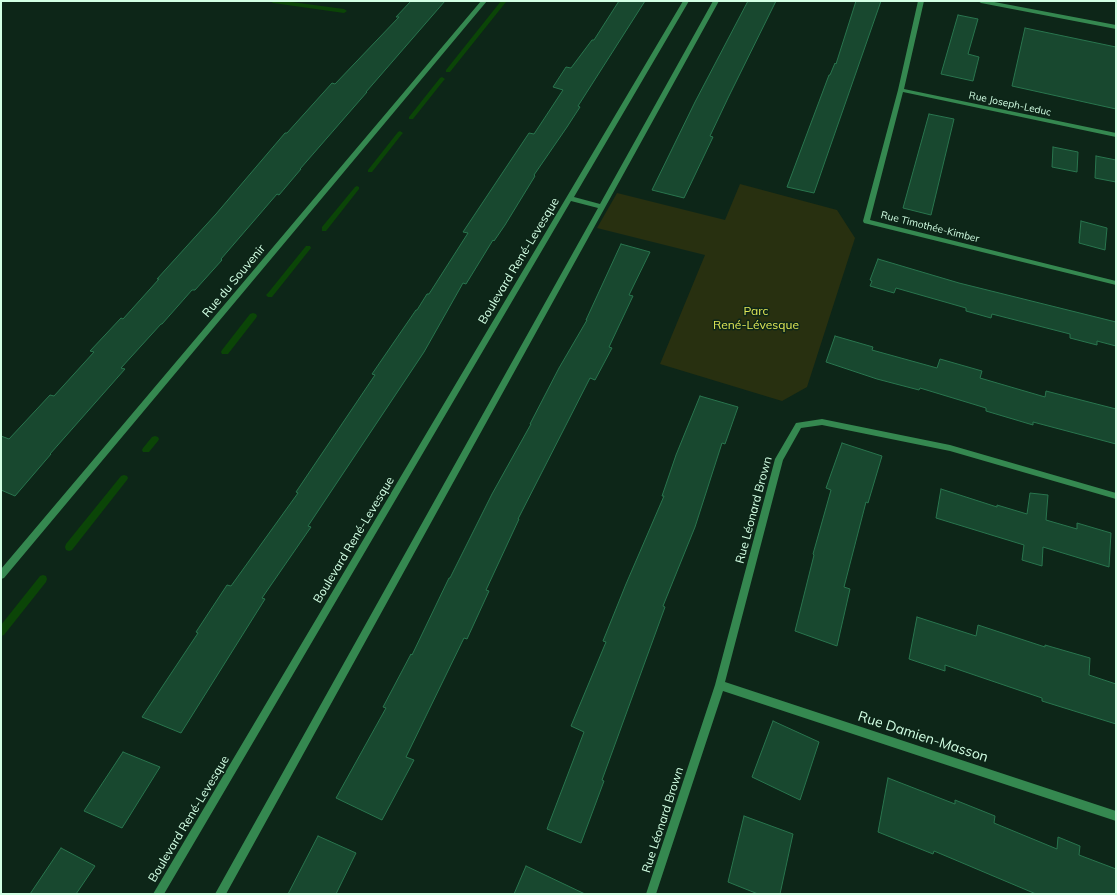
<!DOCTYPE html>
<meta charset="utf-8">
<style>
body{margin:0}
#map{position:relative;width:1117px;height:895px;overflow:hidden;background:#0d2618;font-family:Mulish,sans-serif}
canvas{display:block}
.frame{position:absolute;inset:0;border:2px solid #d2ffe4;pointer-events:none}
</style>
<div id="map">
<canvas width="1117" height="895"></canvas>
<div class="frame"></div>
</div>
<script>
const ctx = document.querySelector('canvas').getContext('2d');
ctx.lineJoin = 'round';
function fill(path, color) { ctx.fillStyle = color; ctx.fill(path, 'evenodd'); }
const toPath = rows => new Path2D(rows.map(r => 'M' + r).join(''));
function stroke(path, color, width, dash) { ctx.strokeStyle = color; ctx.lineWidth = width; ctx.lineCap = dash ? 'butt' : 'round'; ctx.setLineDash(dash || []); ctx.stroke(path); }
function label(font, color, halo, rows, align = 'center') {
  ctx.font = font + ' Mulish,sans-serif'; ctx.lineWidth = 3; ctx.setLineDash([]); ctx.textBaseline = 'middle'; ctx.strokeStyle = halo; ctx.fillStyle = color; for (const [text, x, y, turn = 0] of rows) {
    ctx.save(); ctx.translate(x, y); ctx.rotate((+turn || 0) * Math.PI / 180); ctx.textAlign = isNaN(turn) ? turn : align; if (halo) ctx.strokeText(text, 0, 0); ctx.fillText(text, 0, 0); ctx.restore();
  }
}
const green = toPath([
 [740,184,837,210,855,238,807,387,782,401,660,364,705,255,597,228,617,193,725,220]
]);
const stream = toPath([
 [270,1,284,1,344,9,347,11,344,13,273,3,270,1],
 [501,1,506,2,450,72,446,72,446,70,501,1],
 [442,77,445,79,444,80,413,119,409,119,409,117,440,78,442,77],
 [400,131,403,133,402,134,372,172,368,172,368,170,398,132,400,131],
 [357,186,359,187,359,189,326,231,322,231,322,227,355,187,357,186],
 [306,246,310,246,311,248,272,297,268,297,266,295,268,293,306,246],
 [253,313,256,314,257,316,256,318,228,354,222,354,221,352,222,350,250,314,253,313],
 [155,436,158,437,159,439,158,441,149,452,143,452,142,450,143,448,152,437,155,436],
 [124,475,127,476,128,478,127,480,72,550,69,551,66,550,65,547,66,544,121,476,124,475],
 [43,575,46,576,47,579,46,582,4,635,1,636,1,625,40,576,43,575]
]);
const building = toPath([
 [411,1,445,1,366,92,367,92,300,169,301,169,279,195,277,194,221,259,222,260,195,290,192,290,162,324,161,324,121,368,125,369,50,454,51,454,15,496,1,490,1,436,9,439,50,395,54,396,94,352,90,351,121,318,123,319,159,279,157,279,216,214,285,133,287,133,332,83,335,84,399,17,396,17,411,1],
 [619,1,645,1,578,106,580,107,567,127,534,175,535,176,505,225,494,241,493,240,466,284,463,283,424,352,308,526,311,527,262,598,265,599,181,733,142,717,198,633,196,632,227,585,231,586,298,493,296,492,375,375,372,374,416,310,417,310,427,294,429,294,468,233,463,232,529,133,534,134,563,90,553,87,566,67,571,68,592,40,594,40,619,1],
 [748,1,776,1,728,98,710,136,713,137,684,198,652,190,695,102,748,1],
 [856,1,881,1,814,193,787,187,829,75,830,75,835,63,836,64,856,1],
 [958,15,978,19,968,54,979,57,973,81,941,74,958,15],
 [1025,28,1116,47,1116,109,1012,86,1025,28],
 [929,114,954,119,931,215,903,208,929,114],
 [1053,147,1078,152,1077,172,1052,167,1053,147],
 [1096,156,1116,160,1116,182,1095,178,1096,156],
 [1081,221,1107,228,1105,250,1079,243,1081,221],
 [621,244,650,252,629,295,633,296,609,347,612,348,595,380,590,378,518,519,519,519,486,590,489,591,467,639,464,638,406,757,414,760,382,820,336,798,386,708,383,707,411,654,412,655,449,578,450,578,492,494,531,424,530,424,559,368,587,320,586,320,621,244],
 [878,259,959,283,1116,322,1116,346,1097,341,1097,345,1070,338,1070,334,992,314,991,318,966,311,966,308,896,288,894,293,870,286,872,281,870,280,878,259],
 [835,336,873,347,872,350,937,368,940,359,982,371,980,378,1045,397,1046,391,1116,409,1116,444,1033,422,1033,425,986,411,986,408,920,388,919,390,877,379,826,362,835,336],
 [700,396,738,407,725,444,722,443,695,527,663,606,665,607,602,780,604,781,581,843,547,829,584,732,571,726,606,642,603,641,626,584,664,496,662,496,676,455,700,396],
 [842,443,882,456,868,503,866,502,844,587,850,589,837,646,795,631,814,555,813,554,831,490,826,488,842,443],
 [941,489,997,507,997,505,1027,514,1030,493,1048,495,1046,520,1077,529,1077,523,1111,533,1109,567,1043,547,1042,566,1022,560,1024,545,936,518,941,489],
 [917,617,976,636,978,625,1045,647,1045,645,1090,658,1089,675,1116,684,1116,724,1042,701,1042,698,945,665,945,671,909,659,917,617],
 [773,721,819,742,800,800,752,777,773,721],
 [123,752,160,767,122,828,84,811,123,752],
 [888,778,955,804,955,800,995,816,994,823,1057,849,1058,837,1080,846,1079,855,1116,869,1116,894,1036,894,934,851,933,854,878,832,888,778],
 [744,816,793,834,780,894,758,894,728,882,744,816],
 [318,836,356,853,336,894,288,894,318,836],
 [61,848,95,866,76,894,30,894,61,848],
 [526,866,585,894,514,894,526,866]
]);
const minor = toPath([
 [481,1,487,1,4,578,1,579,1,569,481,1],
 [683,1,689,1,574,197,600,204,713,1,719,1,226,894,215,894,598,208,571,201,164,894,153,894,683,1],
 [918,1,924,1,904,89,1116,133,1116,137,903,92,870,220,1116,281,1116,285,864,223,863,221,898,90,918,1],
 [978,1,989,1,1116,25,1116,29,981,3,978,1],
 [822,419,950,445,1116,493,1116,499,950,451,822,425,801,428,783,460,725,682,1116,811,1116,821,723,691,656,894,646,894,715,685,775,459,796,423,822,419]
]);
const farStreetnames = [
 ["Rue Joseph-Leduc",1010,104,12],
 ["Rue Timothée-Kimber",930,227,14]
];
const streetNames = [
 ["Boulevard René-Levesque",519,261,-59],
 ["Rue du Souvenir",234,281,-50],
 ["Rue Léonard Brown",754,510,-75],
 ["Boulevard René-Levesque",354,540,-59],
 ["Boulevard René-Levesque",189,819,-59],
 ["Rue Léonard Brown",663,820,-72]
];
const parkNames = [
 ["Parc",756,311],
 ["René-Lévesque",756,325]
];
const nearStreetnames = [
 ["Rue Damien-Masson",923,737,18]
];
fill(green, '#283010');
fill(stream, '#0b4507');
fill(building, '#18482f');
stroke(building, '#29754e', 1);
fill(minor, '#358850');
label('10px', '#d2ffe4', '#0d2618', farStreetnames);
label('12px', '#d2ffe4', '#0d2618', streetNames);
label('12px', '#e1e756', '#0d2618', parkNames);
label('14px', '#d2ffe4', '#0d2618', nearStreetnames);
</script>
